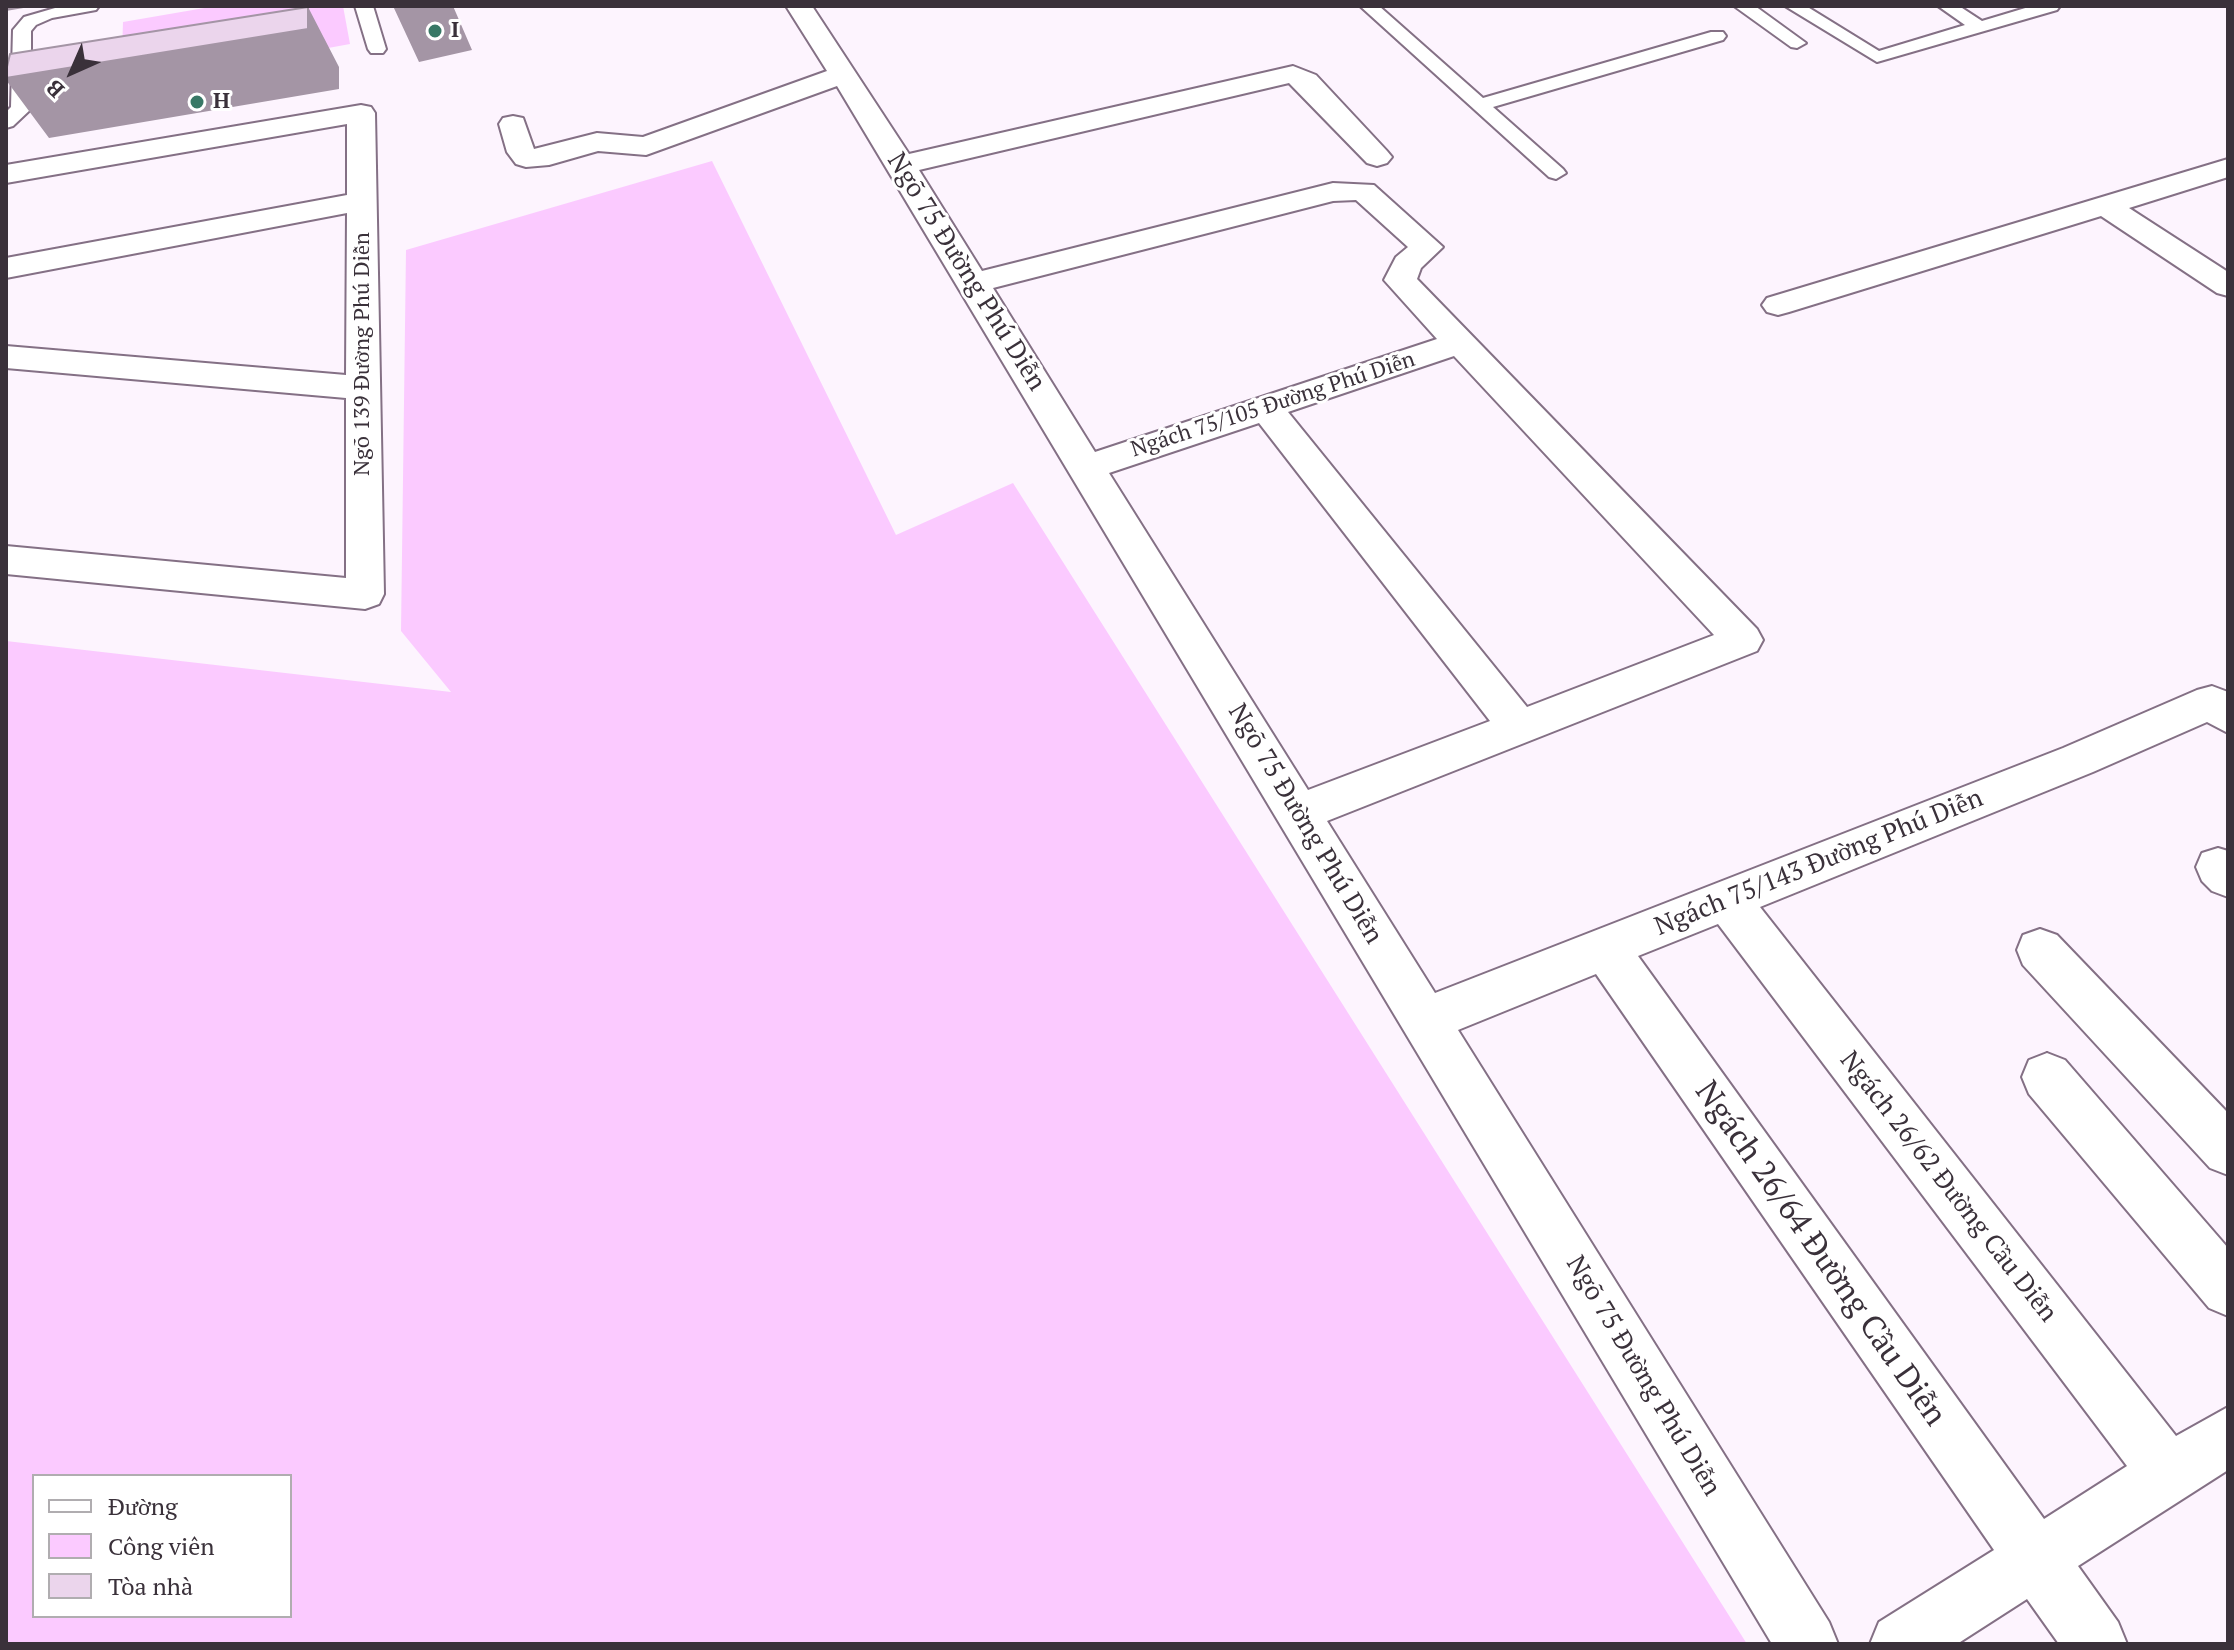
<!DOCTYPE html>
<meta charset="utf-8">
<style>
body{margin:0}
#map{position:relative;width:2234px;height:1650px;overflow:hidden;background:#fdf4fe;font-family:"PT Serif",serif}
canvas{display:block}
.frame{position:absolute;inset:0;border:8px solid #3a313a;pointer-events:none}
.legend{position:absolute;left:32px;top:1474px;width:260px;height:144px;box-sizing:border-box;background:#fff;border:2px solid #b0adb0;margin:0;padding:10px 14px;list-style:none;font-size:24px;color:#3a313a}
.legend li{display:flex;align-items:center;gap:16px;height:40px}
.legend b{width:40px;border:2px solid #b0adb0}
.north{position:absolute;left:32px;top:32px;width:80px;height:80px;-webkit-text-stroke:6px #fff;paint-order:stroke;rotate:225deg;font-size:22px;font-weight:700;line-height:32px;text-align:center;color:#3a313a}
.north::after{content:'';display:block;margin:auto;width:28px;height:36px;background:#3a313a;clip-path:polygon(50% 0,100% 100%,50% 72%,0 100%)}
</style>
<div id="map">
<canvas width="2234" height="1650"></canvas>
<div class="frame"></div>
<ul class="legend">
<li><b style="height:10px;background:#fff"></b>Đường</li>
<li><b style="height:22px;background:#fbcaff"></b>Công viên</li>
<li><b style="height:22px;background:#ebd5ec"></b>Tòa nhà</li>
</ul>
<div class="north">B</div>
</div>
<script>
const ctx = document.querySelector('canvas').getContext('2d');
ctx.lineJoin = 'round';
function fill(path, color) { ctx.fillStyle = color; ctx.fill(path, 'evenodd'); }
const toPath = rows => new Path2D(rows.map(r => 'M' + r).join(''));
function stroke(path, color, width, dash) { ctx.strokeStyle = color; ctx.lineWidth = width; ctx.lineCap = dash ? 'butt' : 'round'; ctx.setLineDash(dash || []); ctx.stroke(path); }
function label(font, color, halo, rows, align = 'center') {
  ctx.font = font + ' "PT Serif",serif'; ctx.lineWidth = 6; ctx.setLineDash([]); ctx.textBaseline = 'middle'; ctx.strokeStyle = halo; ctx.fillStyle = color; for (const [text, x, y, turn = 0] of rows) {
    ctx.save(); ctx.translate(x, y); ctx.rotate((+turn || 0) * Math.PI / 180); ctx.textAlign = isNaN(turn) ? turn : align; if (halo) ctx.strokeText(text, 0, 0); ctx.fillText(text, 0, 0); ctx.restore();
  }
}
const green = toPath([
 [216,6,343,6,350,44,121,86,123,22],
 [712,161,896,535,1013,483,1747,1644,6,1644,6,641,451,692,401,631,406,250],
 [34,1476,290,1476,290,1616,34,1616]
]);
const service = toPath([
 [62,6,99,6,96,10,52,18,36,25,31,31,31,109,13,126,6,128,6,112,11,107,13,30,24,17,62,6],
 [355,6,373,6,386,49,383,53,371,53,368,49,355,6],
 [1360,6,1379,6,1483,98,1711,32,1723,32,1726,36,1723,40,1493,107,1563,169,1566,173,1556,179,1549,177,1360,6],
 [1734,6,1755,6,1806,43,1797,48,1791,47,1734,6],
 [1785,6,1806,6,1879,51,1965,25,1938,6,1959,6,1982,21,2032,6,2060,6,2057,10,1877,62,1785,6]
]);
const minor = toPath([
 [786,6,812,6,909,154,1293,66,1316,75,1387,151,1392,157,1387,163,1377,166,1367,163,1289,83,919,170,982,271,1333,183,1374,185,1443,247,1421,268,1417,279,1757,629,1763,640,1757,651,1327,821,1435,993,2063,748,2197,690,2212,686,2228,692,2228,733,2207,722,2093,772,1760,907,2176,1436,2228,1407,2228,1470,2078,1566,2118,1622,2127,1644,2059,1644,2027,1599,1957,1644,1870,1644,1879,1622,1994,1550,1596,974,1458,1030,1829,1622,1838,1644,1772,1644,837,86,646,155,598,151,549,165,526,167,516,164,507,152,499,124,503,118,513,116,523,118,534,149,597,133,643,137,827,71,786,6],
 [1356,200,1408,247,1396,257,1384,280,1437,339,1095,452,993,288,1333,201,1356,200],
 [1454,356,1714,635,1527,707,1288,412,1454,356],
 [1259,423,1490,721,1308,790,1109,473,1259,423],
 [1718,924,2127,1466,2044,1519,1638,956,1718,924],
 [361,105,371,107,375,113,384,594,379,604,365,609,6,574,6,546,346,578,346,398,6,368,6,346,346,375,347,213,6,278,6,258,347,195,347,124,6,183,6,165,361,105],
 [2228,159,2228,177,2129,208,2228,272,2228,296,2217,293,2101,216,1789,312,1778,315,1767,312,1762,305,1767,298,2228,159],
 [2218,848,2228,851,2228,897,2212,891,2202,881,2196,867,2202,853,2218,848],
 [2040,929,2057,935,2228,1113,2228,1175,2210,1168,2023,965,2017,950,2023,935,2040,929],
 [2047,1053,2065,1060,2228,1248,2228,1316,2209,1308,2029,1094,2022,1077,2029,1060,2047,1053]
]);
const shadedWall = toPath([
 [6,6,35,6,6,11],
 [393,6,453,6,472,50,419,62],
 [308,7,339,67,339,89,49,138,6,80,6,78]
]);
const building = toPath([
 [308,7,308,29,6,78,6,71,10,54,308,7]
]);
const markers = [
 [435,31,8,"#387866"],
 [197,102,8,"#387866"]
];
const farPoinames = [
 ["I",451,31],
 ["H",213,102]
];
const farStreetnames = [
 ["Ngõ 139 Đường Phú Diễn",363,354,-90],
 ["Ngách 75/105 Đường Phú Diễn",1273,405,-18]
];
const streetNames = [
 ["Ngõ 75 Đường Phú Diễn",966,272,58],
 ["Ngõ 75 Đường Phú Diễn",1305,824,59],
 ["Ngách 75/143 Đường Phú Diễn",1819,863,-22],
 ["Ngách 26/62 Đường Cầu Diễn",1948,1187,52],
 ["Ngõ 75 Đường Phú Diễn",1643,1376,59]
];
const nearStreetnames = [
 ["Ngách 26/64 Đường Cầu Diễn",1820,1254,55]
];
fill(green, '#fbcaff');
stroke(service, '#847085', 4);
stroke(minor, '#847085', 4);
fill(service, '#fff');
fill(minor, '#fff');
fill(shadedWall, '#a495a5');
fill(building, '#ebd5ec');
stroke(building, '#a495a5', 2);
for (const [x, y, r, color] of markers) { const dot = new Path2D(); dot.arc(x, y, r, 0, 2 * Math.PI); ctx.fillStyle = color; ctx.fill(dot); stroke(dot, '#fff', 3); }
label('bold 22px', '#3a313a', '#fff', farPoinames, 'left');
label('22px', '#3a313a', '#fff', farStreetnames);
label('26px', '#3a313a', '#fff', streetNames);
label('32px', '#3a313a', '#fff', nearStreetnames);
</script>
